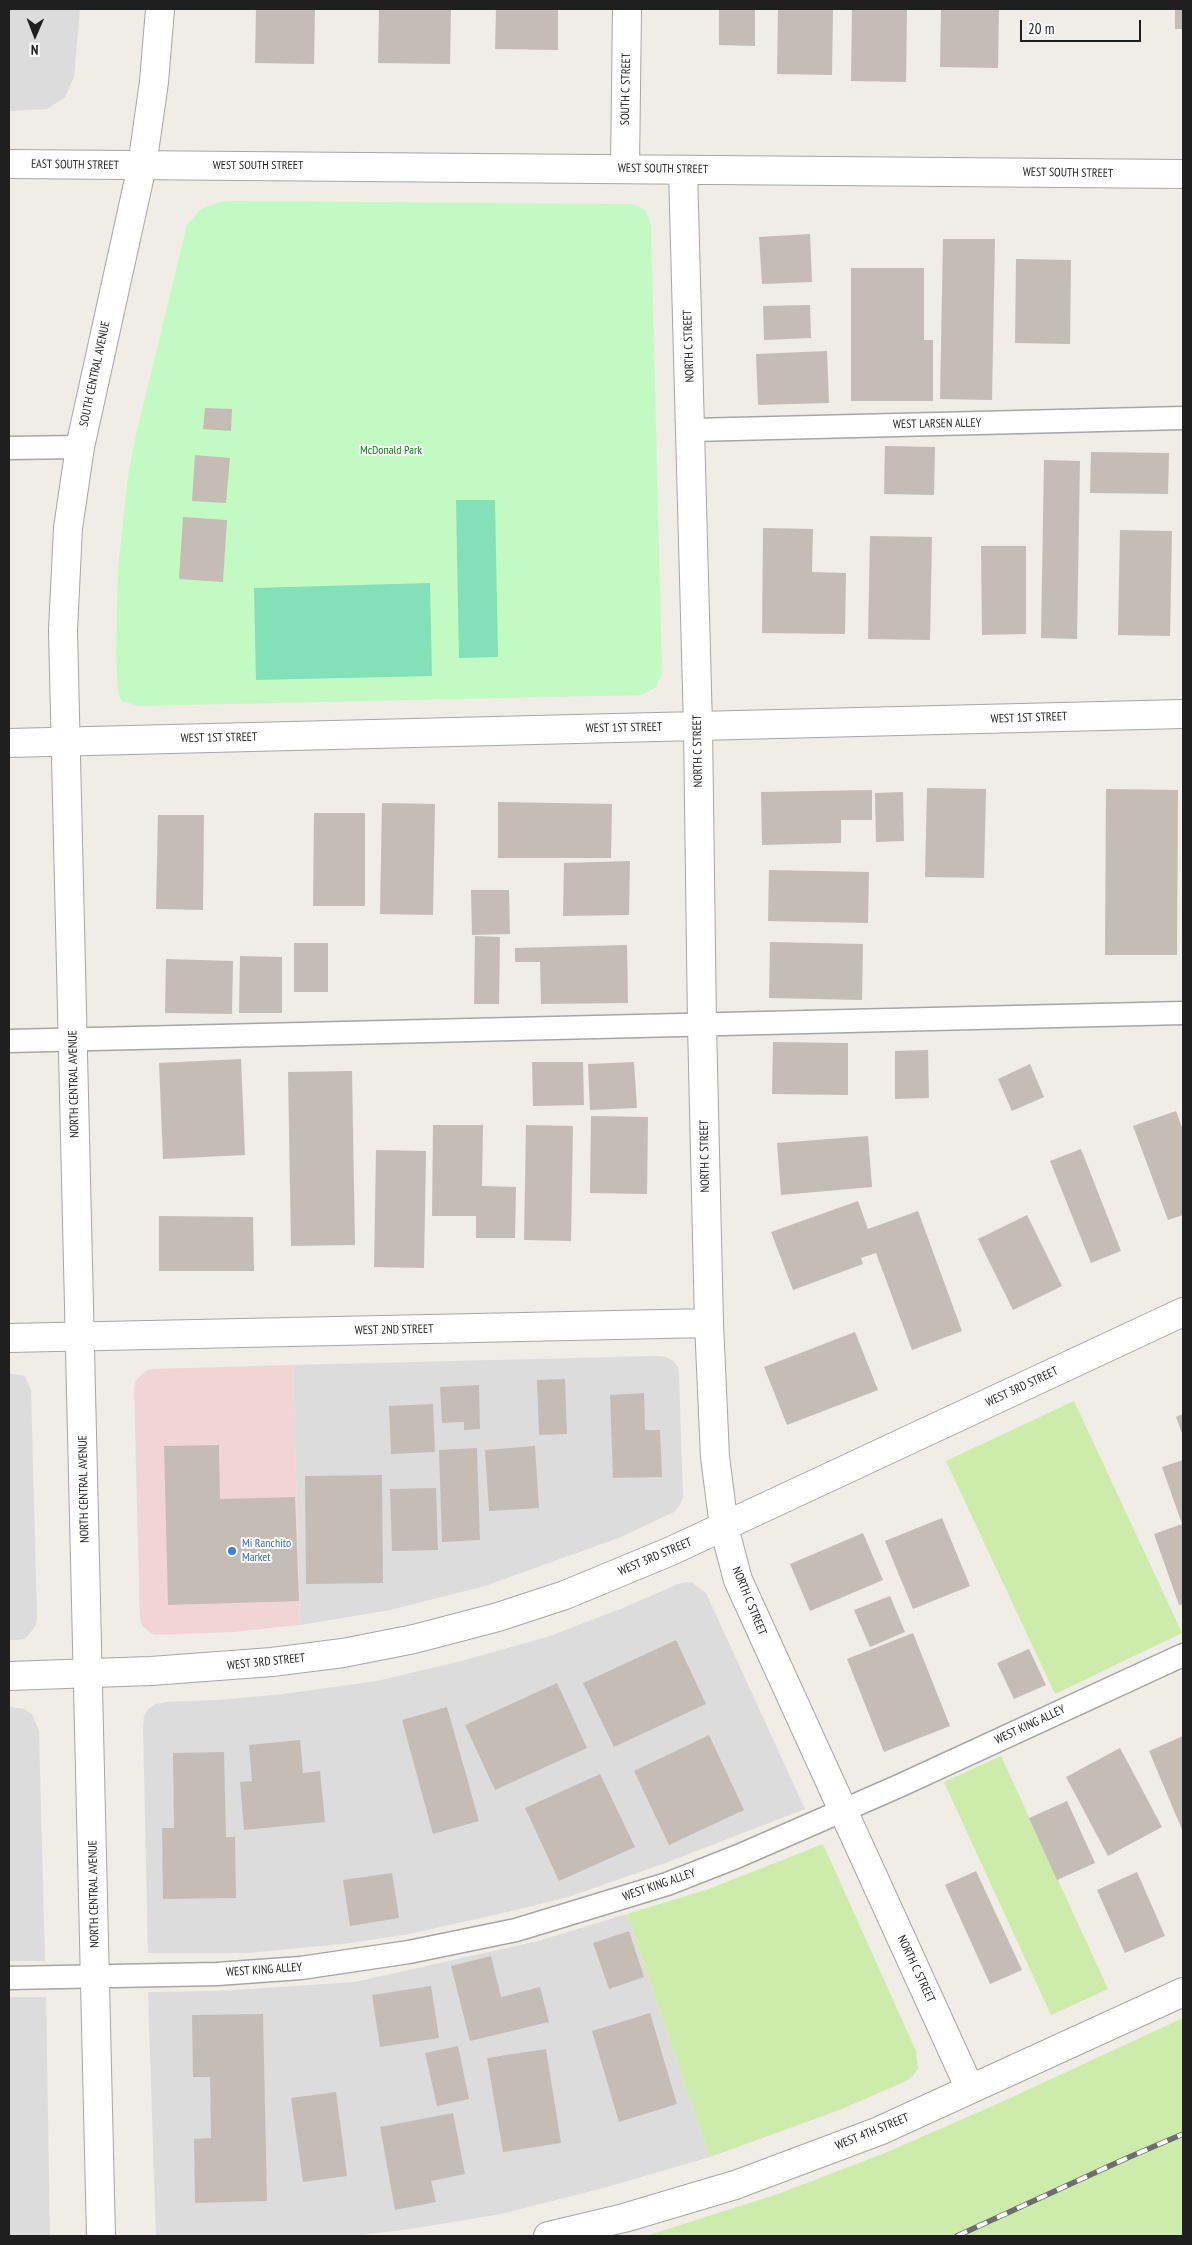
<!DOCTYPE html>
<style>
body{margin:0}
#map{position:relative;width:1192px;height:2245px;overflow:hidden;background:#f0ece6;font-family:"PT Sans Narrow",sans-serif}
canvas{display:block}
.frame{position:absolute;inset:0;border:10px solid #1f1f1f;pointer-events:none}
.north{position:absolute;left:10px;top:10px;width:50px;height:50px;-webkit-text-stroke:4px #fff;paint-order:stroke;rotate:181deg;font-size:14px;font-weight:700;line-height:20px;text-align:center;color:#1f1f1f}
.north::after{content:'';display:block;margin:auto;width:18px;height:22px;background:#1f1f1f;clip-path:polygon(50% 0,100% 100%,50% 72%,0 100%)}
.scale{position:absolute;left:1020px;top:20px;width:121px;height:22px;box-sizing:border-box;border:2px solid #1f1f1f;border-top:0;padding-left:6px;font-size:15px;line-height:18px;white-space:nowrap;color:#1f1f1f;-webkit-text-stroke:4px #fff;paint-order:stroke}
</style>
<div id="map">
<canvas width="1192" height="2245"></canvas>
<div class="frame"></div>
<div class="north">N</div>
<div class="scale">20 m</div>
</div>
<script>
const ctx = document.querySelector('canvas').getContext('2d');
ctx.lineJoin = 'round';
function fill(path, color) { ctx.fillStyle = color; ctx.fill(path, 'evenodd'); }
const toPath = rows => new Path2D(rows.map(r => 'M' + r).join(''));
function stroke(path, color, width, dash) { ctx.strokeStyle = color; ctx.lineWidth = width; ctx.lineCap = dash ? 'butt' : 'round'; ctx.setLineDash(dash || []); ctx.stroke(path); }
function label(font, color, halo, rows, align = 'center') {
  ctx.font = font + ' "PT Sans Narrow",sans-serif'; ctx.lineWidth = 4; ctx.setLineDash([]); ctx.textBaseline = 'middle'; ctx.strokeStyle = halo; ctx.fillStyle = color; for (const [text, x, y, turn = 0] of rows) {
    ctx.save(); ctx.translate(x, y); ctx.rotate((+turn || 0) * Math.PI / 180); ctx.textAlign = isNaN(turn) ? turn : align; if (halo) ctx.strokeText(text, 0, 0); ctx.fillText(text, 0, 0); ctx.restore();
  }
}
const residential = toPath([
 [9,9,80,9,74,77,65,97,47,109,9,111],
 [658,1356,666,1357,673,1361,678,1367,679,1375,683,1497,680,1505,674,1512,621,1537,485,1586,390,1610,300,1625,293,1365],
 [9,1373,25,1376,31,1390,37,1618,35,1627,30,1633,24,1639,16,1640,9,1640],
 [686,1582,693,1583,706,1593,805,1809,660,1865,568,1897,512,1911,409,1934,350,1943,249,1953,148,1953,143,1726,144,1716,148,1709,156,1704,166,1702,219,1700,283,1694,377,1681,465,1660,547,1637,623,1608,678,1584],
 [9,1707,24,1709,32,1714,39,1731,45,1961,9,1961],
 [627,1914,710,2157,607,2187,501,2214,410,2229,352,2236,156,2236,148,1992,218,1991,355,1982,538,1941],
 [9,1997,46,1997,50,2236,9,2236]
]);
const commercial = toPath([
 [293,1365,300,1625,234,1632,154,1635,142,1626,140,1618,134,1388,136,1380,146,1371,152,1369]
]);
const grass = toPath([
 [1074,1401,1182,1633,1055,1694,946,1461],
 [1001,1756,1108,1989,1051,2015,944,1782],
 [823,1844,916,2051,918,2068,913,2076,906,2081,842,2109,710,2157,627,1914,709,1889],
 [1183,2018,1183,2236,646,2236,778,2194,885,2153,995,2105]
]);
const park = toPath([
 [229,201,629,204,638,206,645,210,651,225,662,673,656,687,642,695,139,706,122,701,118,694,116,653,118,568,128,476,136,435,187,225,201,209,220,202]
]);
const pitch = toPath([
 [456,500,495,500,498,657,459,658],
 [430,583,432,676,256,680,254,588]
]);
const building = toPath([
 [256,9,315,9,314,64,255,63],
 [379,9,451,9,450,64,378,63],
 [496,9,558,9,558,50,495,49],
 [719,9,755,9,755,46,719,45],
 [778,9,833,9,832,75,777,74],
 [852,9,907,9,906,82,851,81],
 [941,9,999,9,998,68,940,67],
 [1175,9,1183,9,1183,29,1175,29],
 [810,234,812,282,762,284,759,237],
 [943,239,995,239,992,400,940,399],
 [1016,259,1071,260,1070,344,1015,343],
 [851,268,924,268,924,340,933,340,933,401,851,401],
 [810,305,811,338,764,340,763,306],
 [827,351,829,403,758,405,756,354],
 [205,408,232,409,231,431,203,429],
 [885,446,935,447,934,495,884,494],
 [1091,452,1169,453,1168,494,1090,493],
 [195,455,230,458,226,503,192,501],
 [1044,460,1080,461,1077,639,1041,638],
 [183,517,227,520,223,582,179,579],
 [763,528,813,529,812,572,846,573,845,634,762,633],
 [1120,530,1172,531,1170,636,1118,635],
 [870,536,932,537,930,640,868,639],
 [981,546,1026,546,1026,634,982,635],
 [927,788,986,789,984,878,925,877],
 [1106,789,1178,790,1177,955,1105,955],
 [872,790,872,820,841,820,841,843,762,845,761,792],
 [903,792,904,841,876,842,875,793],
 [498,802,612,804,611,858,498,858],
 [382,803,435,804,433,915,380,914],
 [314,813,365,813,365,906,313,906],
 [158,815,204,815,203,910,156,909],
 [630,861,629,915,563,916,564,863],
 [769,870,869,872,868,923,768,921],
 [471,890,509,890,510,934,472,935],
 [475,936,500,937,499,1004,474,1004],
 [770,942,863,944,862,1000,769,998],
 [294,943,328,943,328,992,294,992],
 [627,945,628,1003,541,1004,540,962,515,962,515,948],
 [240,956,282,957,282,1013,239,1013],
 [166,959,233,961,232,1014,165,1013],
 [773,1042,848,1043,848,1095,772,1094],
 [928,1050,929,1098,895,1099,895,1051],
 [241,1059,245,1155,163,1159,159,1063],
 [532,1062,583,1062,584,1105,533,1106],
 [634,1062,637,1108,590,1110,588,1064],
 [1030,1064,1044,1097,1012,1111,998,1079],
 [352,1071,355,1245,291,1246,288,1072],
 [1176,1111,1183,1130,1183,1215,1168,1220,1133,1126],
 [591,1116,648,1117,647,1194,590,1193],
 [433,1125,483,1125,482,1186,516,1187,515,1238,476,1238,476,1216,432,1216],
 [526,1125,573,1126,571,1241,524,1240],
 [868,1136,872,1187,781,1195,777,1143],
 [1081,1149,1121,1251,1091,1263,1050,1161],
 [376,1150,426,1151,424,1268,374,1267],
 [858,1201,868,1229,918,1211,962,1331,912,1350,876,1253,861,1258,863,1264,793,1290,771,1232],
 [1027,1215,1062,1286,1013,1310,978,1239],
 [159,1216,253,1217,254,1271,159,1271],
 [855,1332,878,1390,787,1425,764,1367],
 [565,1379,567,1434,539,1435,537,1380],
 [479,1385,480,1429,464,1430,464,1422,442,1423,440,1387],
 [644,1393,645,1430,660,1430,662,1477,613,1478,610,1395],
 [433,1404,435,1452,391,1454,389,1406],
 [1183,1414,1183,1436,1176,1417],
 [219,1445,220,1499,295,1497,299,1601,168,1605,164,1446],
 [535,1446,539,1508,489,1511,485,1450],
 [477,1448,480,1540,442,1542,439,1450],
 [1183,1460,1183,1604,1179,1605,1154,1534,1182,1524,1162,1467],
 [382,1475,383,1583,306,1584,305,1476],
 [436,1488,438,1550,392,1551,390,1489],
 [942,1518,970,1586,913,1609,885,1541],
 [863,1533,883,1580,810,1611,790,1564],
 [890,1596,905,1632,870,1647,854,1610],
 [913,1633,950,1726,884,1752,847,1659],
 [676,1640,706,1704,614,1747,583,1683],
 [1029,1649,1046,1685,1014,1699,997,1663],
 [557,1683,587,1748,495,1790,465,1725],
 [447,1707,479,1821,433,1834,402,1720],
 [709,1735,744,1810,669,1845,634,1771],
 [1183,1736,1183,1832,1149,1751],
 [300,1740,303,1773,320,1771,325,1822,244,1830,240,1782,252,1781,249,1745],
 [1120,1748,1162,1827,1108,1856,1066,1777],
 [224,1752,226,1837,235,1837,236,1898,163,1899,162,1828,174,1828,173,1753],
 [600,1774,635,1847,559,1881,525,1808],
 [1067,1801,1095,1863,1057,1880,1029,1818],
 [976,1871,1022,1970,990,1984,945,1885],
 [1137,1872,1165,1936,1125,1953,1097,1890],
 [392,1873,399,1918,350,1926,343,1880],
 [629,1931,644,1977,609,1989,593,1943],
 [491,1956,501,1997,540,1987,549,2022,470,2041,451,1966],
 [431,1986,439,2038,380,2047,372,1995],
 [650,2013,677,2104,619,2122,592,2031],
 [263,2014,267,2201,195,2203,194,2139,211,2138,210,2077,193,2077,192,2015],
 [458,2046,469,2099,437,2106,425,2053],
 [546,2049,561,2143,503,2152,487,2058],
 [336,2092,347,2176,303,2182,291,2098],
 [453,2113,465,2174,431,2181,436,2202,395,2210,380,2127]
]);
const service = toPath([
 [692,430,1183,418],
 [9,448,80,447],
 [9,1041,1183,1013],
 [9,1978,217,1974,301,1968,409,1952,516,1930,667,1884,736,1857,899,1786,1183,1655]
]);
const minor = toPath([
 [9,164,1183,174],
 [625,169,627,9],
 [683,170,698,727,702,1024,709,1323,715,1457,724,1527,738,1580,970,2089],
 [9,743,1183,714],
 [9,1338,709,1323],
 [9,1676,151,1671,272,1662,343,1653,414,1639,498,1617,565,1595,671,1551,1183,1312]
]);
const tertiary = toPath([
 [101,2236,63,630,68,528,80,447,142,166,154,82,160,9],
 [548,2236,624,2218,735,2185,879,2131,1183,1992]
]);
const rail = toPath([
 [957,2236,1127,2158,1183,2134]
]);
const markers = [
 [232,1551,5,"#3f7fe0"]
];
const streetNames = [
 ["SOUTH C STREET",626,89,-89],
 ["EAST SOUTH STREET",75,165,1],
 ["WEST SOUTH STREET",258,166],
 ["WEST SOUTH STREET",663,169,1],
 ["WEST SOUTH STREET",1068,173,1],
 ["NORTH C STREET",689,346,-92],
 ["SOUTH CENTRAL AVENUE",95,374,-78],
 ["WEST LARSEN ALLEY",937,424,-1],
 ["WEST 1ST STREET",1029,718,-2],
 ["WEST 1ST STREET",624,728,-1],
 ["WEST 1ST STREET",219,738,-1],
 ["NORTH C STREET",698,751,-91],
 ["NORTH CENTRAL AVENUE",74,1084,-91],
 ["NORTH C STREET",705,1156,-91],
 ["WEST 2ND STREET",394,1330,-1],
 ["WEST 3RD STREET",1022,1387,-25],
 ["NORTH CENTRAL AVENUE",84,1489,-91],
 ["WEST 3RD STREET",655,1557,-23],
 ["NORTH C STREET",749,1601,68],
 ["WEST 3RD STREET",266,1662,-6],
 ["WEST KING ALLEY",1030,1725,-25],
 ["WEST KING ALLEY",659,1885,-19],
 ["NORTH CENTRAL AVENUE",94,1894,-91],
 ["NORTH C STREET",916,1969,65],
 ["WEST KING ALLEY",264,1970,-4],
 ["WEST 4TH STREET",872,2132,-22]
];
const parkNames = [
 ["McDonald Park",391,451]
];
const shopNames = [
 ["Mi Ranchito",242,1544],
 ["Market",242,1558]
];
fill(residential, '#dddcdc');
fill(commercial, '#f1d5d5');
fill(grass, '#cdebab');
fill(park, '#c3fac4');
fill(pitch, '#83e0b8');
fill(building, '#c5bcb5');
stroke(service, '#a6a6a6', 25);
stroke(minor, '#a6a6a6', 30);
stroke(tertiary, '#a6a6a6', 30);
stroke(service, '#fff', 22);
stroke(minor, '#fff', 28);
stroke(tertiary, '#fff', 28);
stroke(rail, '#6d6d6d', 5.5);
stroke(rail, '#fff', 4, [11]);
for (const [x, y, r, color] of markers) { const dot = new Path2D(); dot.arc(x, y, r, 0, 2 * Math.PI); ctx.fillStyle = color; ctx.fill(dot); stroke(dot, '#fff', 2); }
label('12px', '#1f1f1f', '#fff', streetNames);
label('12px', '#0a810e', '#fff', parkNames);
label('12px', '#366cbe', '#fff', shopNames, 'left');
</script>
